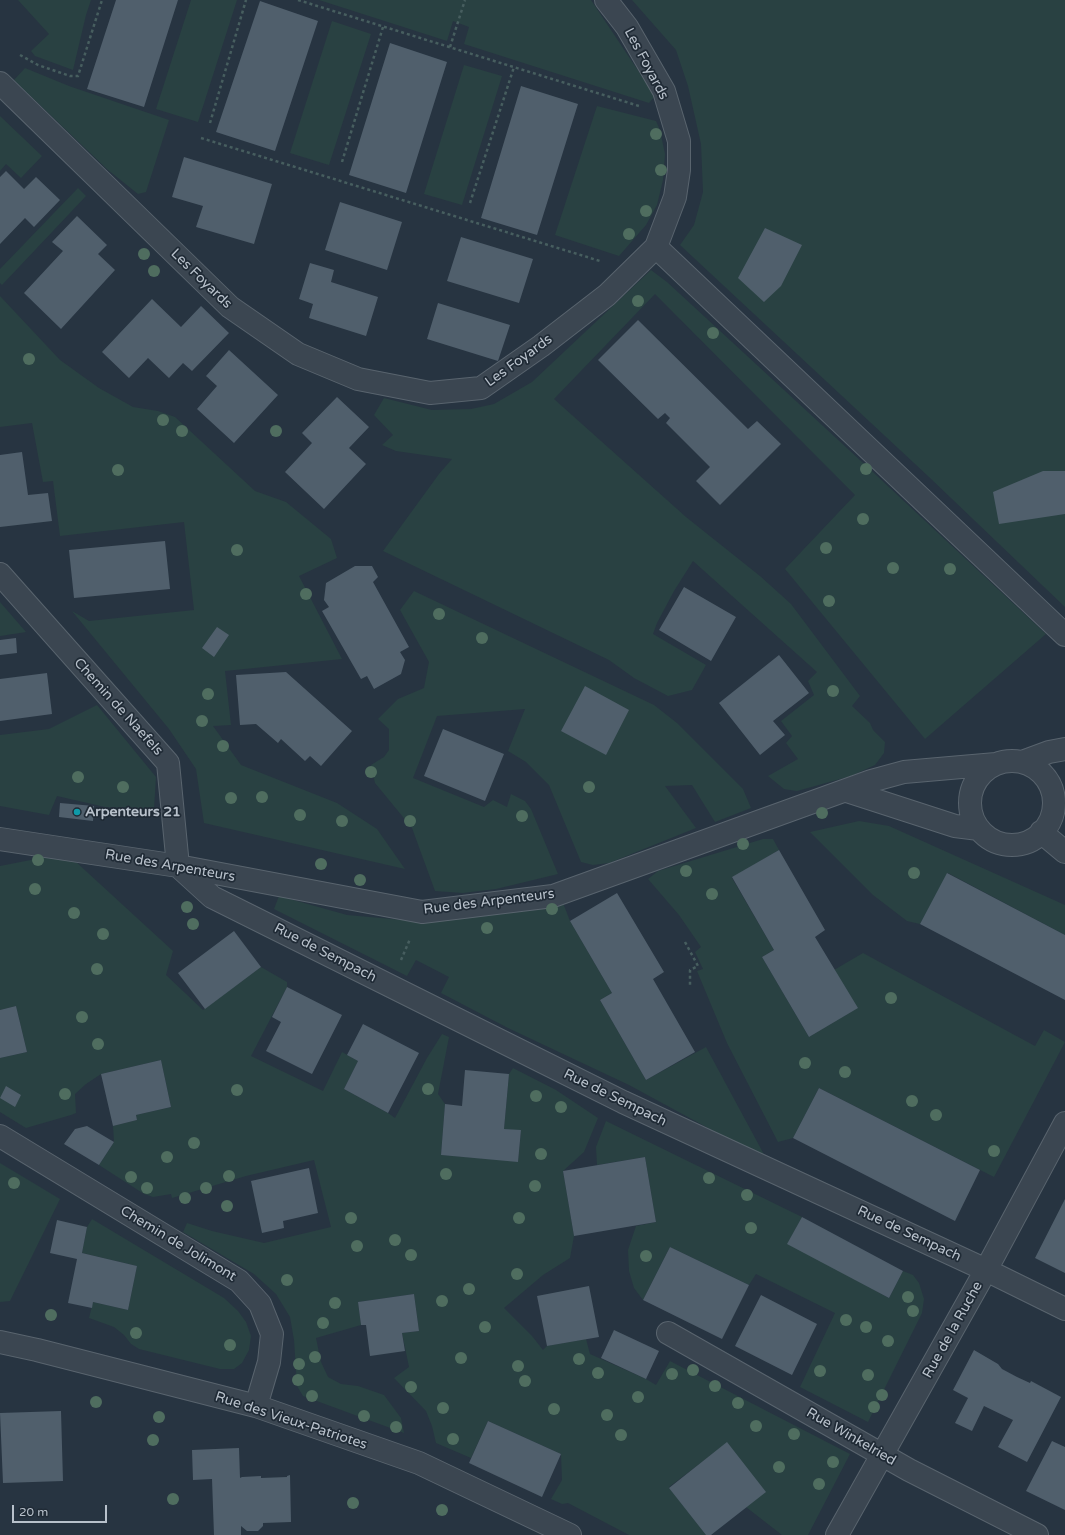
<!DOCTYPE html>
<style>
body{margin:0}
#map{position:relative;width:1065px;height:1535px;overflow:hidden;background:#273441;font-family:"Varela Round",sans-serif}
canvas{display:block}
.scale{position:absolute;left:12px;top:1505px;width:95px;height:18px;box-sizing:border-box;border:2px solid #b8c1cb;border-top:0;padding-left:5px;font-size:12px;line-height:14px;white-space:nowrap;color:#b8c1cb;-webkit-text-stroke:3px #202b36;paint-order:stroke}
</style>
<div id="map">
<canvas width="1065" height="1535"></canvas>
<div class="scale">20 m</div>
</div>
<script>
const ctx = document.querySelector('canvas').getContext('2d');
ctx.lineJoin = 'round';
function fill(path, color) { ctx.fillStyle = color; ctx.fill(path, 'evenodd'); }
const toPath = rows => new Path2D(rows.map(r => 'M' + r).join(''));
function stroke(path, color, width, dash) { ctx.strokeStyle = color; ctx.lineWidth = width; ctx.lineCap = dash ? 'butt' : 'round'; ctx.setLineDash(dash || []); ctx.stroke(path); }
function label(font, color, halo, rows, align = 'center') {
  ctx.font = font + ' "Varela Round",sans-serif'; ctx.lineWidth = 3.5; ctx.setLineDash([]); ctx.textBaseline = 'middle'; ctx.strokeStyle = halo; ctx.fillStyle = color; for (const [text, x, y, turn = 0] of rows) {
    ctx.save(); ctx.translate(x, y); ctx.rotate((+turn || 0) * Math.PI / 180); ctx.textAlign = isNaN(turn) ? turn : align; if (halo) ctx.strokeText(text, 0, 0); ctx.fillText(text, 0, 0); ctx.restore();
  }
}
const green = toPath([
 [18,0,91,0,86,15,73,70,35,56,31,51,49,34],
 [191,0,237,0,198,122,156,109],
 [319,0,591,0,655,96,649,103,464,44,469,27,453,21,447,41],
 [632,0,1065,0,1065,607,929,477,680,245,694,225,703,192,701,144,688,86,676,50],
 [332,21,371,34,329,165,290,153],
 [464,65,502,76,462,205,424,194],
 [25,68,69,86,169,120,146,192,138,194,108,170,18,84,14,80],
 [597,106,656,121,660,130,665,154,663,180,657,205,646,225,619,256,555,235],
 [0,116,42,156,21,178,6,164,0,171],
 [78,188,86,196,2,285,0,283,0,269],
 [651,270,667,282,875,474,1046,634,925,739,785,569,855,495,655,294,554,399,686,517,760,576,791,604,860,696,852,706,870,723,873,730,885,742,884,753,875,765,851,776,797,791,784,789,768,776,798,759,786,743,792,736,781,721,814,695,808,681,817,672,693,561,674,591,657,623,653,634,706,665,692,690,668,696,634,678,609,660,383,551,439,474,452,459,396,451,382,445,393,435,374,415,384,398,432,410,471,409,494,404,532,382],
 [0,296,60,360,99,388,133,407,158,411,175,417,255,491,286,502,331,539,337,558,299,576,342,659,225,671,231,725,213,726,241,765,337,803,377,829,405,869,204,823,196,769,169,729,72,611,89,621,194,610,184,522,60,536,53,481,43,482,32,423,0,427],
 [414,591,654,705,677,723,743,789,751,808,715,822,692,785,665,786,696,828,609,863,593,865,581,862,549,785,526,762,508,751,525,709,437,716,413,778,484,807,493,800,507,807,511,794,525,801,531,809,558,874,496,889,463,893,435,891,412,828,375,783,371,765,384,757,389,750,389,729,378,719,398,699,424,688,429,662,400,610],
 [0,602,26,632,0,636],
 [97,705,156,777,154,809,105,807,57,796,49,815,0,806,0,735,49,729],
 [859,821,889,826,1065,905,1065,935,948,873,920,924,907,921,873,895,810,832],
 [763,839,773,839,779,850,732,878,774,950,762,957,809,1037,857,1008,834,970,863,953,1035,1046,1044,1030,1065,1042,994,1177,819,1088,793,1138,778,1142,727,1043,697,971,703,969,695,952,701,947,679,915,648,879,658,871],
 [46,857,75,861,173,951,166,975,203,1010,261,967,287,982,287,987,251,1056,323,1091,342,1052,358,1061,344,1089,388,1113,395,1118,427,1058,442,1034,449,1037,438,1094,445,1104,441,1155,518,1161,521,1131,504,1129,509,1074,513,1068,556,1090,598,1118,584,1152,563,1171,574,1236,570,1258,543,1275,504,1308,532,1336,543,1350,547,1346,586,1339,590,1354,646,1379,656,1385,670,1361,850,1454,808,1535,782,1535,746,1507,727,1443,669,1487,706,1535,629,1535,568,1503,562,1504,551,1499,562,1480,561,1454,488,1421,471,1458,436,1443,432,1426,426,1411,394,1378,409,1367,402,1333,419,1331,414,1294,358,1302,361,1325,316,1338,321,1362,328,1377,341,1384,358,1386,384,1395,401,1418,404,1433,303,1396,297,1386,294,1340,290,1317,276,1294,254,1274,183,1232,187,1223,212,1231,264,1243,331,1227,314,1160,246,1176,172,1198,171,1194,153,1197,144,1194,99,1165,114,1142,113,1126,137,1120,136,1115,171,1107,161,1060,101,1074,86,1084,75,1094,76,1113,71,1115,26,1128,0,1112,0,1058,27,1052,16,1006,0,1010,0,866],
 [279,896,347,915,426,922,563,903,570,921,612,993,600,1000,646,1080,706,1047,767,1160,629,1085,508,1028,441,993,449,977,416,960,407,976,274,909],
 [606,1121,802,1217,788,1243,889,1298,903,1271,913,1275,919,1283,924,1299,922,1313,868,1422,800,1387,835,1313,756,1274,749,1285,670,1247,643,1300,634,1288,629,1271,628,1250,636,1226,656,1222,645,1157,597,1165,596,1147],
 [0,1163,60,1199,10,1301,0,1302],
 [92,1219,224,1298,238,1311,246,1322,251,1336,249,1350,242,1363,234,1369,220,1369,139,1349,131,1344,124,1335,114,1327,89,1318,93,1302,128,1310,137,1266,82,1253,87,1227]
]);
const building = toPath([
 [116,0,178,0,144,107,87,89],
 [260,1,318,21,275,151,216,132],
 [390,43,447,62,406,193,349,175],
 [521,86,578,104,537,235,481,218],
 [184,157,272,184,254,244,196,227,203,206,172,197],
 [6,171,24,189,36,177,60,200,34,227,25,218,0,244,0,177],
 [340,202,402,222,387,270,325,250],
 [77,216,107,245,98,254,115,270,61,329,24,293,63,251,52,242],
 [765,228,802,245,781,286,764,302,738,278],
 [461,237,533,259,519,303,447,281],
 [310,263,334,270,331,282,378,297,366,336,309,318,313,304,299,299],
 [152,299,181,327,201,306,229,333,192,371,183,363,169,378,148,358,129,378,102,352],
 [438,303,510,325,498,361,427,339],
 [638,320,748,429,757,421,781,444,720,505,696,481,710,467,666,423,670,418,665,413,658,419,598,360],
 [229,350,278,395,234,443,197,409,217,386,206,376],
 [337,397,369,427,349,448,366,464,324,509,285,472,312,443,302,433],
 [22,452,28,495,48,493,52,521,0,527,0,455],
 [1043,471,1065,471,1065,514,999,524,993,492],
 [165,541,170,589,74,598,69,550],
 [355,566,372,566,378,577,373,582,409,647,400,652,405,660,401,674,374,689,367,676,361,679,322,611,329,607,324,600,326,583],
 [684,587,736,617,711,661,659,630],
 [217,627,229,635,214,657,202,648],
 [16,638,17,653,0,655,0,640],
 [779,655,809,693,773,721,785,735,760,755,719,703],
 [286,672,352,731,321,766,310,756,305,761,281,739,278,743,256,724,240,725,236,675],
 [47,673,52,714,0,721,0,679],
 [585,686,629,710,606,755,561,731],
 [443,729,504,754,485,801,424,776],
 [60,803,94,806,93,821,59,817],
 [779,850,825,930,815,937,858,1008,809,1037,762,957,774,950,732,877],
 [947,873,1065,935,1065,1000,920,924],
 [617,893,664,972,653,979,695,1052,646,1080,600,1000,612,993,570,921],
 [234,931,261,967,205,1009,178,973],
 [287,987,342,1015,312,1074,266,1051,281,1022,272,1017],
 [16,1006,27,1052,0,1058,0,1010],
 [363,1024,419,1053,388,1113,344,1089,358,1061,347,1055],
 [161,1060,171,1107,136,1115,137,1120,113,1126,101,1074],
 [465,1070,509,1074,504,1129,521,1130,518,1162,441,1155,445,1104,462,1106],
 [6,1086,21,1095,15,1107,0,1098],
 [819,1088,980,1170,955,1221,793,1138],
 [87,1126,114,1142,99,1165,64,1144,75,1129],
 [645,1157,656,1222,574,1236,563,1171],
 [309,1168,318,1213,283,1221,284,1228,262,1233,251,1181],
 [1065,1199,1065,1273,1035,1258],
 [802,1217,903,1271,889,1298,787,1244],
 [57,1220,87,1227,82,1253,137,1266,128,1310,93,1302,92,1308,68,1303,77,1259,50,1253],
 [670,1247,749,1285,722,1339,643,1300],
 [589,1286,599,1337,547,1346,537,1296],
 [414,1294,419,1331,402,1333,405,1351,370,1356,366,1325,361,1325,358,1302],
 [761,1295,817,1324,792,1375,735,1346],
 [614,1330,659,1351,646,1379,601,1358],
 [974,1350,998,1364,1002,1369,1017,1377,1030,1383,1031,1381,1061,1397,1027,1462,998,1447,1013,1420,984,1406,972,1431,955,1423,968,1398,953,1390],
 [61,1411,63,1481,3,1483,0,1413],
 [488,1421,561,1454,542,1497,469,1463],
 [1052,1441,1065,1447,1065,1510,1026,1491],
 [727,1442,766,1492,711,1535,706,1535,669,1488],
 [239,1448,240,1478,242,1477,261,1476,261,1478,287,1477,287,1476,290,1475,291,1522,263,1523,263,1526,258,1531,247,1531,241,1526,241,1535,214,1535,212,1479,193,1480,192,1450]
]);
const path = toPath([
 [298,0,639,106],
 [450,47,465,0],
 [20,55,38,65,70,76,78,76,102,0],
 [210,123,246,0],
 [201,138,600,261],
 [342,162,383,27],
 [470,203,514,67],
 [685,942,698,966,690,970,690,987],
 [401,960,410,939]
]);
const minor = toPath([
 [0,83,230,307,298,354,358,379,430,393,481,388,541,346,607,295,656,247,675,197,679,170,679,141,664,91,627,27,606,0],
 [656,247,1065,635],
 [0,574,168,763,178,866,212,897,623,1102,986,1270,1065,1309],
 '970 803a42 42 0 1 1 84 0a42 42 0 1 1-84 0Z',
 [1022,762,1049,752,1065,749],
 [847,791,955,826,979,829],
 [1041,832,1065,852],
 [0,839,178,866,422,912,553,896,871,781,904,772,996,764],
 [0,1136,239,1281,260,1304,272,1334,269,1362,256,1406],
 [668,1333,909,1470,1037,1535],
 [0,1342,37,1350,256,1406,419,1463,570,1535],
 [837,1535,986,1270,1065,1123]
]);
const trees = [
 [656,134],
 [661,170],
 [646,211],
 [629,234],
 [144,254],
 [154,271],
 [638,301],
 [713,333],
 [29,359],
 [163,420],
 [182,431],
 [276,431],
 [866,469],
 [118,470],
 [863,519],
 [826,548],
 [237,550],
 [893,568],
 [950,569],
 [306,594],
 [829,601],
 [439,614],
 [482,638],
 [833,691],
 [208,694],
 [202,721],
 [223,746],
 [371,772],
 [78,777],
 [123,787],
 [589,787],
 [262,797],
 [231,798],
 [822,813],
 [300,815],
 [522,816],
 [342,821],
 [410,821],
 [743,844],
 [38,860],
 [321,864],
 [686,871],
 [914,873],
 [360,880],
 [35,889],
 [712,894],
 [187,907],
 [552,909],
 [74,913],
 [193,924],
 [487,928],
 [103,934],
 [97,969],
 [891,998],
 [82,1017],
 [98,1044],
 [805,1063],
 [845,1072],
 [428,1089],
 [237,1090],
 [65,1094],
 [536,1096],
 [912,1101],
 [561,1107],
 [936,1115],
 [194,1143],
 [994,1151],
 [541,1154],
 [167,1157],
 [446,1174],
 [229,1176],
 [131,1177],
 [709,1178],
 [14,1183],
 [535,1186],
 [147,1188],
 [206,1188],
 [747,1195],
 [185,1198],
 [227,1206],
 [351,1218],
 [519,1218],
 [751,1228],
 [395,1240],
 [357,1246],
 [411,1255],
 [646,1256],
 [517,1274],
 [287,1280],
 [469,1289],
 [908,1297],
 [442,1301],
 [335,1303],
 [913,1311],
 [51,1315],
 [846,1320],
 [323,1323],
 [485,1327],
 [866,1327],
 [136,1333],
 [888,1341],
 [230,1345],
 [315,1357],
 [461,1358],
 [579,1359],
 [299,1364],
 [518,1366],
 [693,1370],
 [820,1371],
 [598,1373],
 [672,1374],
 [868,1375],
 [298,1380],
 [525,1381],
 [715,1386],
 [411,1387],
 [882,1395],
 [312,1396],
 [638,1397],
 [96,1402],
 [738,1403],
 [874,1407],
 [443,1408],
 [554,1409],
 [607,1415],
 [364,1416],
 [159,1417],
 [756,1426],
 [396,1427],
 [794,1434],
 [621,1435],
 [453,1439],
 [153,1440],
 [833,1462],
 [779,1467],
 [819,1484],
 [173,1499],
 [353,1503],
 [442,1510]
];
const markers = [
 [77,812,4,"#0f9aa8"]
];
const streetNames = [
 ["Les Foyards",646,64,62],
 ["Les Foyards",201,279,44],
 ["Les Foyards",519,361,-36],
 ["Chemin de Naefels",118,707,48],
 ["Rue des Arpenteurs",170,866,10],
 ["Rue des Arpenteurs",489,902,-7],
 ["Rue de Sempach",325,953,27],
 ["Rue de Sempach",615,1098,26],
 ["Rue de Sempach",909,1234,25],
 ["Chemin de Jolimont",178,1244,31],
 ["Rue de la Ruche",953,1330,-61],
 ["Rue des Vieux-Patriotes",291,1421,18],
 ["Rue Winkelried",851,1437,30]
];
const poiNames = [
 ["Arpenteurs 21",85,812]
];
fill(green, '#294142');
fill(building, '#505f6c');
stroke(minor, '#59646e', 24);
stroke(path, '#475e5f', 2.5, [3, 3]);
stroke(minor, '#3b4651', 22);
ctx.fillStyle = '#4f6d5f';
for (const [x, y] of trees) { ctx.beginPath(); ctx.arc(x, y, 6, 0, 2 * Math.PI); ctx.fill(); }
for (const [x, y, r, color] of markers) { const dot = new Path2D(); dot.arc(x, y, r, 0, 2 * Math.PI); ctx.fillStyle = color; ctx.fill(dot); stroke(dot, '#202b36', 1.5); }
label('14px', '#b8c1cb', '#202b36', streetNames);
label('bold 14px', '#b8c1cb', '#202b36', poiNames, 'left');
</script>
